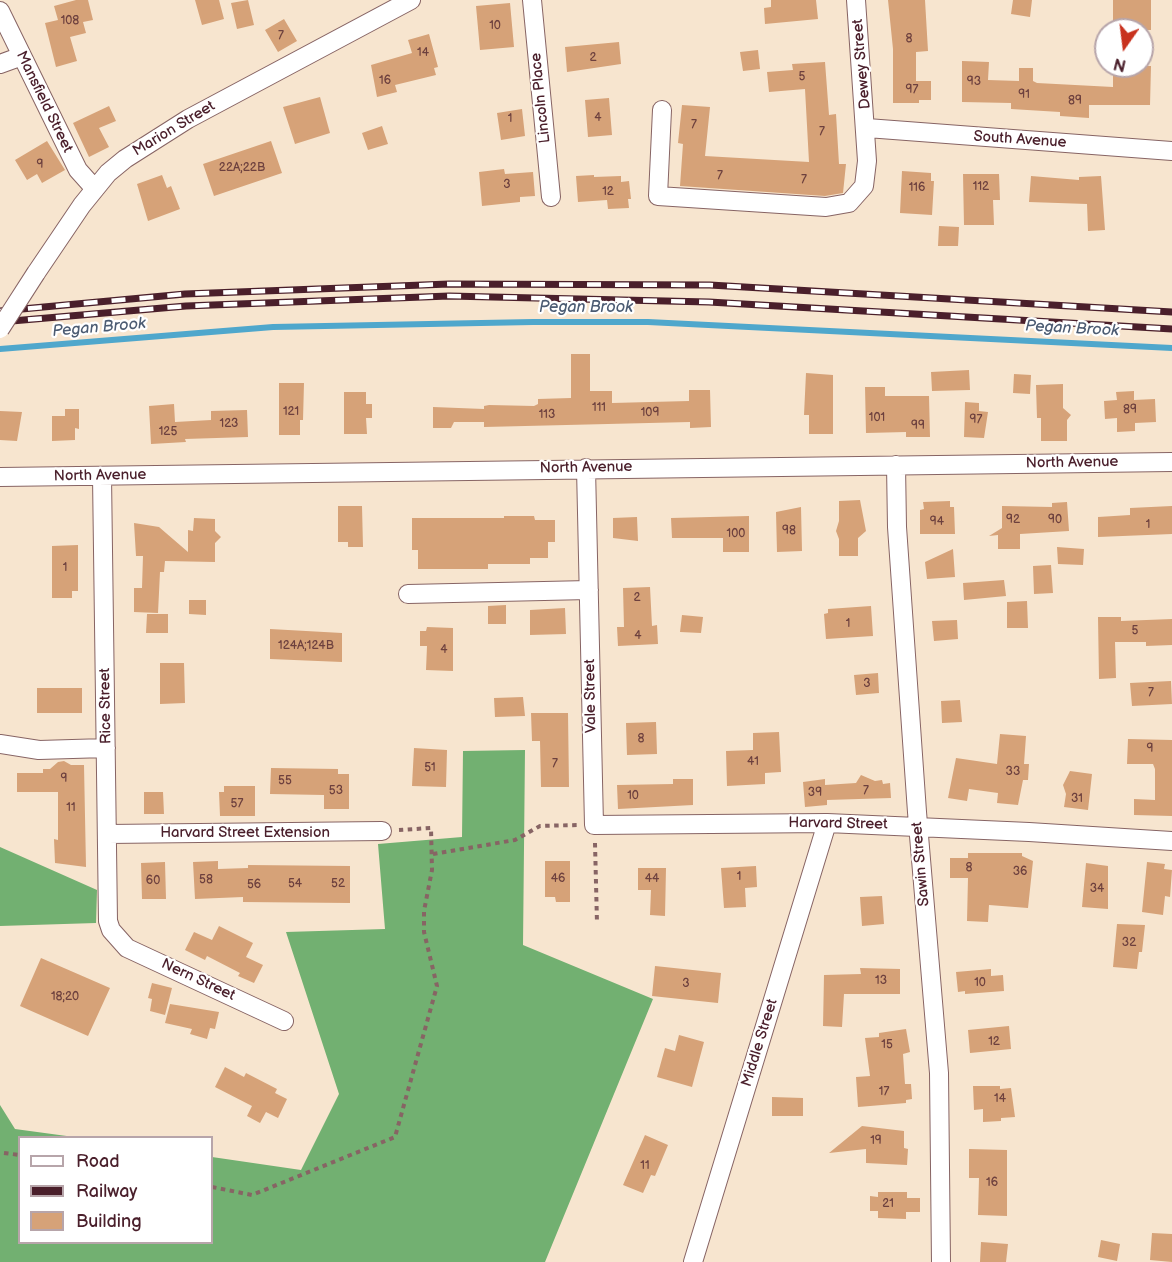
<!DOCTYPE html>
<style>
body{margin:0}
#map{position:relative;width:1172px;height:1262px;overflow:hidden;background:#f7e5cf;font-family:"Balsamiq Sans",sans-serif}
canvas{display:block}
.legend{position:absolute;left:18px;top:1136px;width:195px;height:108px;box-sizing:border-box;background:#fff;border:2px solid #b7a5aa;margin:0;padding:8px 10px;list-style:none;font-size:18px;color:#4a1f2b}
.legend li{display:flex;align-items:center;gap:12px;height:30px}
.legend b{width:30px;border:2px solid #b7a5aa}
.north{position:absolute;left:1094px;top:18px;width:60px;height:60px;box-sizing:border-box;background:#fff;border:2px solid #b7a5aa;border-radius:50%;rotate:194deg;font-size:16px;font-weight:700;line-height:24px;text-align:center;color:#4a1f2b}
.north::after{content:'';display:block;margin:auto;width:21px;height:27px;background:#c8321e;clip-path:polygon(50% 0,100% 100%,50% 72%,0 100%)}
</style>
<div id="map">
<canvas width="1172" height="1262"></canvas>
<ul class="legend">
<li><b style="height:8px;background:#fff"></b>Road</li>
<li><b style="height:8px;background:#4a1f2b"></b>Railway</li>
<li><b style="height:16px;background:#d6a278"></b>Building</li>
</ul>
<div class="north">N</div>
</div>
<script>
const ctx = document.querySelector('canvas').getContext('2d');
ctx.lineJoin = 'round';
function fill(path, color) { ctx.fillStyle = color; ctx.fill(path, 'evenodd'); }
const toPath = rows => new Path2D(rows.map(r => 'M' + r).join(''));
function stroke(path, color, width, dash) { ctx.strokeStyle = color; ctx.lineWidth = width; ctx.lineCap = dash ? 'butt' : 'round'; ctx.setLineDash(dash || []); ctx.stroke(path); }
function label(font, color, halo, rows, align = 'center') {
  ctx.font = font + ' "Balsamiq Sans",sans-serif'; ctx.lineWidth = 4.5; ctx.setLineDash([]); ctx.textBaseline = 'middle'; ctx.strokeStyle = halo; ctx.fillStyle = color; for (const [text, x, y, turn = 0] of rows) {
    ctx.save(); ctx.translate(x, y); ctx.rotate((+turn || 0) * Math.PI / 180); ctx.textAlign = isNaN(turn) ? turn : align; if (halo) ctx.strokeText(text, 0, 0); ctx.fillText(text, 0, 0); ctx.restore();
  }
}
const forest = toPath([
 [525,750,523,945,653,999,545,1262,0,1262,0,1105,15,1129,74,1137,20,1138,20,1242,212,1242,212,1157,301,1170,339,1094,286,932,385,929,378,844,462,837,463,751],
 [0,847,97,890,96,923,0,926]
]);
const stream = toPath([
 [0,349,273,327,533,322,648,322,1172,348]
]);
const building = toPath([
 [76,0,88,0,93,20,83,22,86,33,70,37,77,61,56,67,45,23,58,20,54,6],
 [195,0,219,0,224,19,202,25],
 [248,0,254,25,237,29,231,3],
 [771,0,816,0,818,19,765,24,764,8,771,7],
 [888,0,925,0,928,51,916,52,916,81,931,81,931,100,919,100,919,103,893,103,893,49],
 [1013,0,1032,0,1030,17,1011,14],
 [1113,0,1151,0,1151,30,1113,30],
 [510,3,514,47,480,50,476,6],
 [284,19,297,41,278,52,265,30],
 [429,34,438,67,434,68,436,75,395,85,397,92,377,97,371,65,412,53,408,40],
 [619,42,621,64,567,72,565,47],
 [758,50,760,69,743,71,740,52],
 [962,61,989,62,988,80,1019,81,1019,68,1033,68,1033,81,1037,83,1113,87,1113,66,1151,66,1150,105,1089,105,1089,118,1060,116,1060,112,1011,109,1011,103,962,102],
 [825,62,829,115,836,114,839,164,846,164,843,193,825,196,680,186,683,144,678,143,682,105,710,107,705,156,809,162,805,89,769,92,767,72,793,70,792,64],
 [320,97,330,133,295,144,283,107],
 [609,98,612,135,588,137,585,100],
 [109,106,116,121,99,128,109,147,89,157,73,123],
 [522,109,525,136,501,140,497,113],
 [382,126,388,144,368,150,362,133],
 [47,141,65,170,42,183,37,174,27,180,15,160],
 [271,141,282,173,214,196,203,164],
 [504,169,505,174,533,172,535,196,520,197,520,202,482,206,479,172],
 [902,171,931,173,931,181,934,181,932,215,900,213],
 [963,174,999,174,1000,200,993,200,994,225,964,225],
 [162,175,167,188,171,186,180,209,148,221,137,184],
 [594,175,594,177,621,176,621,182,629,181,631,199,628,199,629,208,608,209,607,200,578,202,576,176],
 [1031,176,1079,180,1079,177,1101,176,1105,230,1088,231,1087,204,1029,202],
 [939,226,959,227,958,246,938,246],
 [571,354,590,354,590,391,612,391,612,403,689,401,689,390,710,390,711,427,690,428,690,422,484,427,484,422,454,422,451,428,433,428,433,407,484,409,484,406,489,405,534,406,538,404,538,399,571,398],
 [969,370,970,390,932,391,931,372],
 [806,373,833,375,833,434,809,434,809,415,804,415],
 [1014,374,1031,375,1030,394,1013,393],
 [279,383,304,383,303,420,300,420,300,435,279,435],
 [1063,384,1063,408,1071,415,1067,420,1067,441,1041,441,1041,418,1037,418,1036,385],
 [865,387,885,387,885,396,929,396,930,437,906,437,906,432,866,433],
 [1134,391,1134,400,1155,399,1156,422,1135,423,1135,431,1117,432,1117,418,1105,419,1104,401,1117,400,1116,392],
 [344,392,366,392,366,404,372,404,372,418,366,418,367,434,344,434],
 [965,402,979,403,979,411,988,412,984,438,964,437],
 [174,404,175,422,211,420,211,411,247,410,248,437,185,439,186,442,151,444,149,406],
 [65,409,79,409,79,429,75,428,75,440,52,441,52,416,65,416],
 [0,411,22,412,17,441,0,440],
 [860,500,866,531,858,538,858,556,839,556,839,539,836,531,839,521,839,501],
 [950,501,950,507,954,507,955,534,920,534,920,510,924,509,923,502],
 [1067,502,1069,531,1020,534,1020,549,998,549,998,535,989,536,1002,528,1002,506,1052,507,1052,503],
 [338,506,362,506,363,547,348,547,348,542,338,542],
 [1172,506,1172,534,1098,537,1098,517,1130,515,1130,508],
 [801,507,802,551,777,552,776,512],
 [504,516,534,516,535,520,555,520,555,542,548,542,548,558,530,558,530,564,488,564,488,569,418,569,418,550,412,550,412,518,504,518],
 [749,516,749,552,723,552,723,538,672,538,671,518],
 [637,517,638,541,613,538,613,518],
 [194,518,215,519,215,531,221,537,215,543,215,562,165,561,164,572,160,572,158,613,134,612,134,588,142,588,143,556,136,556,134,523,159,527,188,552,188,530,193,531],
 [78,545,78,591,72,591,72,598,52,598,52,546],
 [1057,547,1084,549,1083,565,1058,564],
 [953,549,955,577,927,579,925,562],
 [1051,565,1053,593,1034,594,1033,566],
 [1004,580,1006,596,964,600,963,583],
 [650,587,652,626,657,625,658,644,618,646,617,627,624,627,623,588],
 [189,600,206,600,206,615,189,614],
 [1027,601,1028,628,1007,628,1007,602],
 [506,605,506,624,488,624,488,606],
 [871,606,873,636,826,639,824,614,828,613,828,609],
 [565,608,566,634,530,635,530,610],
 [147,614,168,614,168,633,146,633],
 [682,615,703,617,701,633,680,632],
 [1098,617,1121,617,1121,621,1172,619,1172,645,1146,646,1146,642,1115,642,1116,678,1099,679],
 [957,620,958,639,934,641,932,621],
 [427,627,453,628,453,671,426,670,427,646,420,646,420,631,426,631],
 [270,629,342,633,342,662,270,659],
 [160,663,184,663,185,703,160,704],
 [878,673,879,693,856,695,854,675],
 [1171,681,1172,704,1132,706,1130,683],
 [37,688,82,688,82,713,37,713],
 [523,697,525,716,495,717,494,698],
 [960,700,962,722,942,723,941,701],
 [531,713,568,713,569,787,541,787,540,741,532,741],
 [656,722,657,754,627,755,626,723],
 [779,732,781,772,765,773,765,784,727,786,726,751,753,750,753,733],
 [1000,734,1026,736,1024,764,1029,764,1028,780,1023,780,1018,805,997,803,998,793,969,789,967,801,948,798,956,758,997,764],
 [1128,739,1172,740,1172,816,1134,815,1134,799,1155,800,1155,769,1153,764,1127,764],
 [414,748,447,750,446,787,412,786],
 [64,761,71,765,84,765,86,867,55,863,54,839,58,840,58,792,17,792,17,773,43,773,43,769,50,769,58,762],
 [271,768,338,769,338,774,349,774,349,809,324,809,324,795,270,794],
 [1070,771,1092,774,1088,810,1064,807,1066,794,1063,785],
 [861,775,875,781,882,780,883,784,890,783,891,798,827,800,827,805,805,807,803,782,825,779,825,785,856,783],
 [673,779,693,779,693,805,618,809,617,785,673,784],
 [224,786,255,786,255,816,220,816,219,792,224,792],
 [144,792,163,792,164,814,144,814],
 [968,853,1022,853,1022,856,1033,861,1028,908,989,905,988,922,967,921,968,878,950,878,950,858,968,858],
 [218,861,218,869,248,868,248,865,350,866,350,903,243,902,243,897,195,899,193,862],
 [545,861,570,861,570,902,556,902,555,897,545,897],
 [165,862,166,899,142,899,141,863],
 [1147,862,1165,864,1164,869,1172,870,1170,897,1165,896,1163,915,1142,912],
 [1086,863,1108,866,1108,909,1082,907],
 [756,866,757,887,745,888,746,907,724,908,721,868],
 [638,868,666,868,665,916,650,915,651,890,638,890],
 [882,896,884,924,862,926,860,897],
 [1117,924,1145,925,1142,952,1139,952,1137,969,1113,967],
 [219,926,253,943,246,957,263,965,254,983,238,976,240,973,207,956,205,960,185,950,194,932,212,940],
 [41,958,110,988,88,1036,20,1006],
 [655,966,721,973,718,1003,652,996],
 [860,968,900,969,900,994,844,994,842,1027,823,1026,824,975,861,974],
 [991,969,991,976,1003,975,1004,991,965,994,965,991,958,992,956,972],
 [152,983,172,988,165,1015,150,1011,152,999,148,998],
 [170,1004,219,1012,215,1029,210,1028,207,1039,190,1034,192,1029,165,1023],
 [1009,1026,1011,1049,970,1053,968,1030],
 [906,1029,910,1052,903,1054,905,1084,911,1084,912,1099,906,1100,906,1103,858,1107,856,1077,870,1076,865,1038,879,1037,879,1033],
 [679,1035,704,1042,692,1087,657,1077,665,1048,675,1051],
 [225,1067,244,1077,246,1073,277,1089,275,1093,287,1099,278,1118,266,1112,260,1123,247,1116,252,1106,215,1087],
 [973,1086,1000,1086,1000,1089,1011,1088,1015,1117,1001,1118,1001,1121,983,1122,983,1109,974,1110],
 [772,1097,803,1098,803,1116,772,1116],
 [862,1126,904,1131,904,1148,908,1149,907,1165,866,1163,866,1149,829,1153],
 [645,1135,668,1145,655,1176,651,1175,643,1193,623,1185],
 [969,1149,1007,1150,1007,1216,978,1215,979,1178,969,1178],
 [878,1192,907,1192,907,1198,920,1198,920,1212,906,1212,906,1219,878,1218,878,1211,870,1211,870,1196,878,1197],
 [1152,1233,1172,1234,1172,1262,1150,1260],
 [1101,1240,1120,1244,1117,1261,1098,1257],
 [981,1242,1008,1244,1006,1262,980,1262]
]);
const path = toPath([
 [595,843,597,923],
 [433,854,515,840,540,826,577,825],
 [4,1153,20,1155],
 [212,1187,252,1195,395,1137,437,986,424,932,424,911,432,870,431,828,399,830]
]);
const minor = toPath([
 [532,0,551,197],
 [0,11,78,170,95,189],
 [0,64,22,56],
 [662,110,658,196,826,207,849,203,864,186,867,161,856,0],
 [867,128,1172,151],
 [36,273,82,205,108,173,125,159,188,119,411,0],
 [896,465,897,527,917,812,939,1073,941,1262],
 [586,468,594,825,827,823,1029,832,1172,841],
 [102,476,108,921,111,930,127,948,284,1021],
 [0,477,1172,462],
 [408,594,589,590],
 [0,744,39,750,106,748],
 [108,834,382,831],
 [693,1262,827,823]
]);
const rail = toPath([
 [0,311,185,294,449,284,710,285,1172,312],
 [0,322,186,306,449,296,709,302,1172,329]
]);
const minorBridge = toPath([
 [0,329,36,273]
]);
const numberNames = [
 ["108",70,21],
 ["10",495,26],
 ["7",281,36],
 ["8",909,39],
 ["14",423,53],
 ["2",593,58],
 ["5",802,77],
 ["16",385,81],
 ["93",974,82],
 ["97",912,90],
 ["91",1024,95],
 ["89",1075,101],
 ["4",598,118],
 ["1",510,119],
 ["7",694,125],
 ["7",822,132],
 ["9",40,165],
 ["22A;22B",242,168],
 ["7",720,176],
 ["7",804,180],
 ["3",507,185],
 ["112",981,187],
 ["116",917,188],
 ["12",608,192],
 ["111",599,408],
 ["89",1130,410],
 ["121",291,412],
 ["109",650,413],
 ["113",547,415],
 ["101",877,418],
 ["97",976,420],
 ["123",229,424],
 ["99",918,426],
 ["125",168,432],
 ["92",1013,520],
 ["90",1055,520],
 ["94",937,522],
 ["1",1148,525],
 ["98",789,531],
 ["100",736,534],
 ["1",65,568],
 ["2",637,598],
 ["1",848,624],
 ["5",1135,631],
 ["4",638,636],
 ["124A;124B",306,646],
 ["4",444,650],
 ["3",867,684],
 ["7",1151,693],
 ["8",641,739],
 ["9",1150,749],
 ["41",753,762],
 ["7",555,764],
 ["51",430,768],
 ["33",1013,772],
 ["9",64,779],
 ["55",285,781],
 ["53",336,791],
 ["7",866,791],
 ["39",815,793],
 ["10",633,796],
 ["31",1077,799],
 ["57",237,804],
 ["11",71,808],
 ["8",969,868],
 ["36",1020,872],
 ["1",739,877],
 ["46",558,879],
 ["44",652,879],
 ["58",206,880],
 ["60",153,881],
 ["54",295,884],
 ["52",338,884],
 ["56",254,885],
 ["34",1097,889],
 ["32",1129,943],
 ["13",881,981],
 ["10",980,983],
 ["3",686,984],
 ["18;20",65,997],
 ["12",994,1042],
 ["15",887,1045],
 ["17",884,1092],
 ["14",1000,1099],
 ["19",876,1141],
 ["11",645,1166],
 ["16",992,1183],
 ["21",888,1204]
];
const streetNames = [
 ["Dewey Street",862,64,-95],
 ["Lincoln Place",541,98,-96],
 ["Mansfield Street",44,102,64],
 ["Marion Street",174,129,-31],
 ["South Avenue",1020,140,4],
 ["North Avenue",1072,463,-1],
 ["North Avenue",586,468,-1],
 ["North Avenue",100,476,-1],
 ["Vale Street",591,696,-91],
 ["Rice Street",106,706,-91],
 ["Harvard Street",838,824,1],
 ["Harvard Street Extension",245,833],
 ["Sawin Street",921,864,-95],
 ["Nern Street",198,980,25],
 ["Middle Street",760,1043,-73]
];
const waterNames = [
 ["Pegan Brook",586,308],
 ["Pegan Brook",99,328,-5],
 ["Pegan Brook",1072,329,3]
];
fill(forest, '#72b071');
stroke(stream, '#4fa7cc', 6);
fill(building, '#d6a278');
stroke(minor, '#876464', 20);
stroke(path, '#876464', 4, [4.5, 4.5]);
stroke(minor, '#fff', 18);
stroke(rail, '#4a1f2b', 7);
stroke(rail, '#fff', 4.5, [14]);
stroke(minorBridge, '#876464', 20, []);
stroke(minorBridge, '#fff', 18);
label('12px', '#6d403e', null, numberNames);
label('15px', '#4a1f2b', '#fff', streetNames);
label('italic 16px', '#4c5c73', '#fff', waterNames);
</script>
